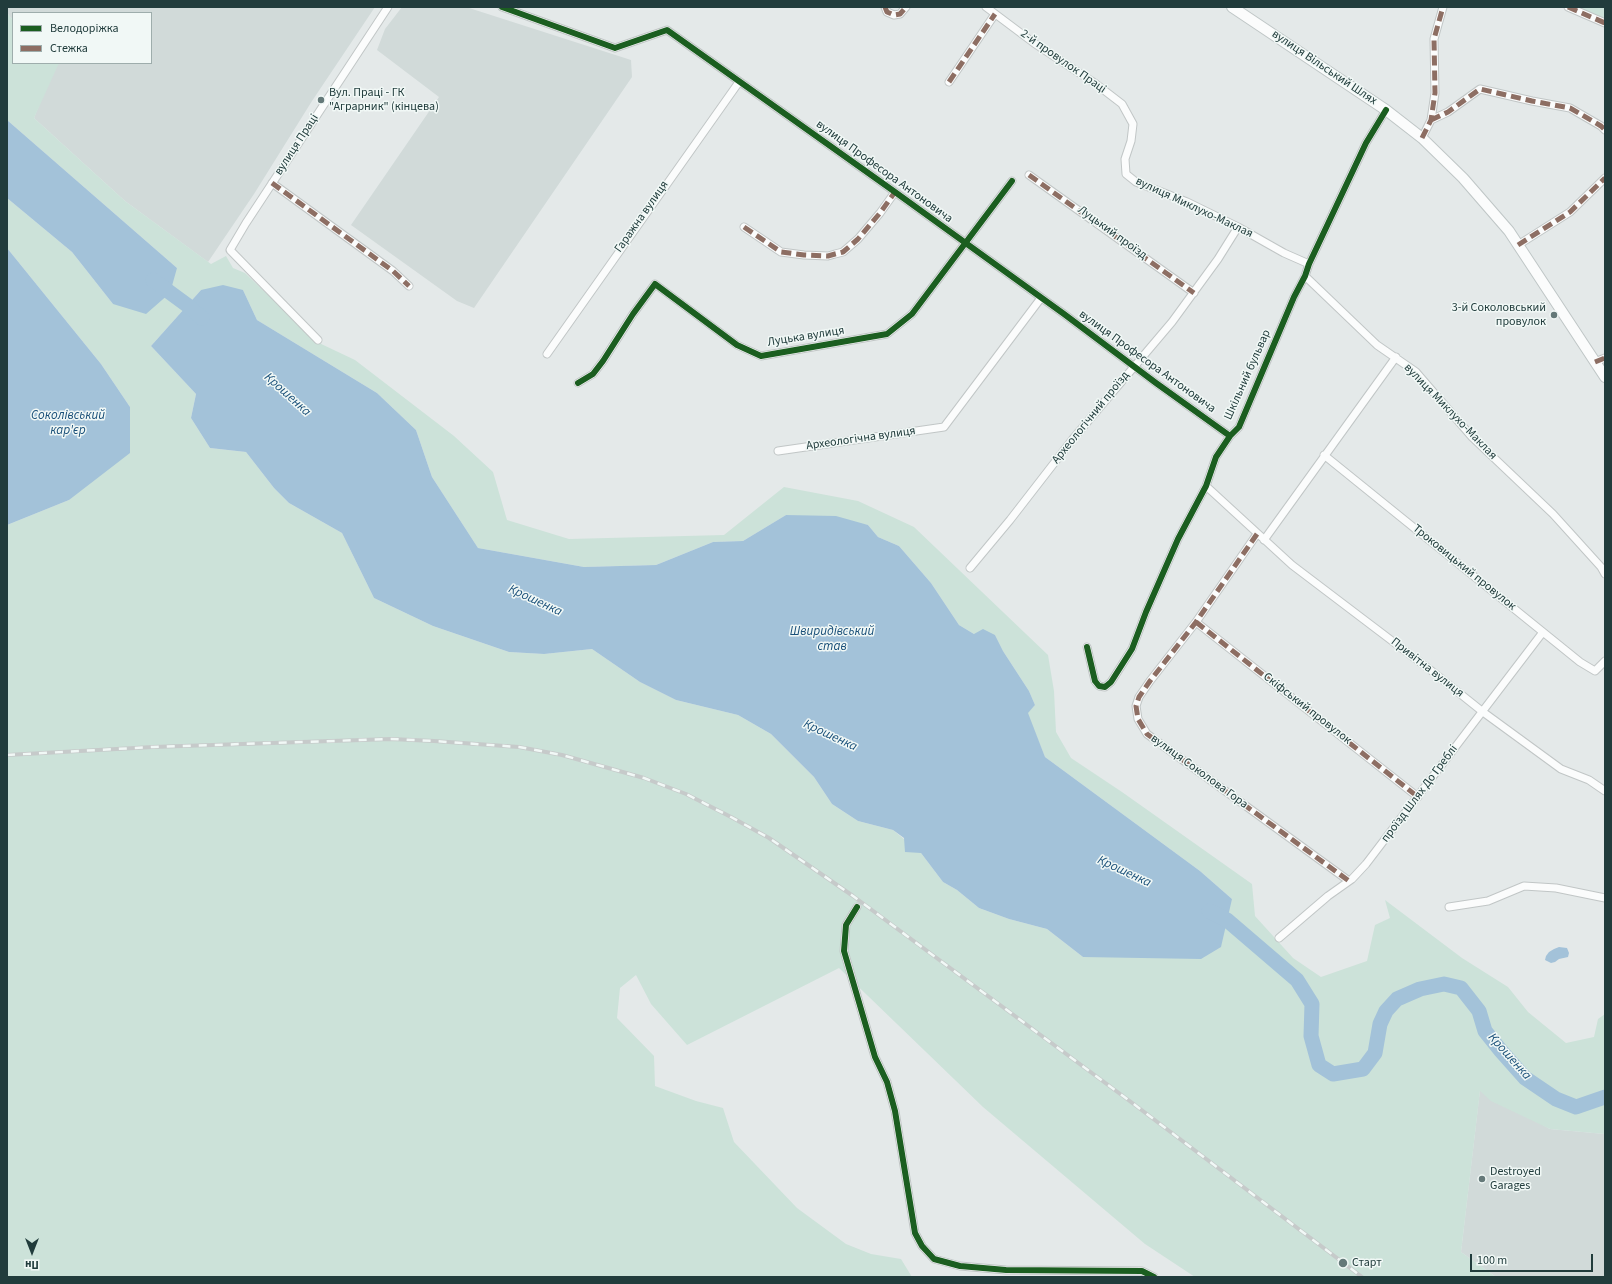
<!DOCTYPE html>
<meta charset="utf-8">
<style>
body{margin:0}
#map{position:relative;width:1612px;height:1284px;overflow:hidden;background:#e4e9e9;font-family:"Source Sans 3",sans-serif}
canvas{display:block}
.frame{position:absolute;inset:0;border:8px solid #213c3c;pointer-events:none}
.legend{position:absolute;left:12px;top:12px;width:140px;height:52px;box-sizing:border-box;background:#f1f8f6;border:1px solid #9eadac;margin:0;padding:5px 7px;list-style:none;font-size:12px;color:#213c3c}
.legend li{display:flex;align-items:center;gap:8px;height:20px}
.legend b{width:20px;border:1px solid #9eadac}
.north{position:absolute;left:12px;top:1232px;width:40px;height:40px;-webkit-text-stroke:3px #f1f8f6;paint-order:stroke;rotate:180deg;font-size:11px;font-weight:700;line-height:16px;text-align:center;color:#213c3c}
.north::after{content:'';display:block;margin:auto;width:14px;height:18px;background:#213c3c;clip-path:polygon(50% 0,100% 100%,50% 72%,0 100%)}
.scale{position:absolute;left:1470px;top:1254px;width:123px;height:18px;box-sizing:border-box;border:2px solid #213c3c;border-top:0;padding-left:5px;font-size:12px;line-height:14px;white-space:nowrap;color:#213c3c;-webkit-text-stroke:3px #f1f8f6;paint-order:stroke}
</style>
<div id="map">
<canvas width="1612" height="1284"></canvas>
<div class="frame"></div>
<ul class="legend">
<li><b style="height:5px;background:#1b5e20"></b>Велодоріжка</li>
<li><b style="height:5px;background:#8d6e63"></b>Стежка</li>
</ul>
<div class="north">Пн</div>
<div class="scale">100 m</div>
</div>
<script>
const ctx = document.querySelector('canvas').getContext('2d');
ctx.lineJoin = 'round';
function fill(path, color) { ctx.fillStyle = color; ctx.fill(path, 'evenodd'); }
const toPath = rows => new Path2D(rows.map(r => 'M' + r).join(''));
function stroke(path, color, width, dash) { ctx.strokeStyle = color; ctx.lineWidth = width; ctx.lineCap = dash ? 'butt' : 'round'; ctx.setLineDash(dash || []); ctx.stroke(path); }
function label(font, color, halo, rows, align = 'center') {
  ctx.font = font + ' "Source Sans 3",sans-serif'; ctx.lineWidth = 3; ctx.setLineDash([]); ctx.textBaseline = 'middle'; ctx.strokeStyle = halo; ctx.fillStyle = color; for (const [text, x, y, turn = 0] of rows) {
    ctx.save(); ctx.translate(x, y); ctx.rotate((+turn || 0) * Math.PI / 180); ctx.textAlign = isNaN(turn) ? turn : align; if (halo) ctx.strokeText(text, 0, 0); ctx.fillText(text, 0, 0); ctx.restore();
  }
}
const built = toPath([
 [7,7,375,7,312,101,254,194,208,262,125,201,34,118,55,63,151,63,151,13,13,13,13,20,7,13],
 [402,7,466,7,631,60,632,77,474,308,457,301,351,225,439,97,377,50,385,29],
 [1480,1090,1550,1129,1605,1134,1605,1277,1496,1277,1461,1252]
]);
const green = toPath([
 [1573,7,1605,7,1605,23],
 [7,13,13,20,13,63,59,63,34,118,125,201,211,264,226,256,233,268,245,273,317,342,355,360,454,436,493,472,507,520,569,539,724,535,784,487,858,501,914,527,1048,655,1054,691,1056,732,1071,758,1122,792,1252,884,1255,916,1293,958,1321,977,1367,961,1375,925,1390,918,1385,900,1462,958,1508,987,1528,1012,1566,1043,1594,1037,1598,1019,1605,1014,1605,1134,1550,1129,1491,1101,1480,1091,1461,1252,1496,1277,1195,1277,1145,1244,983,1107,839,968,687,1045,651,1004,636,975,620,988,617,1018,654,1056,655,1086,696,1101,723,1108,734,1142,797,1208,846,1244,871,1254,901,1259,912,1277,7,1277,7,525,69,500,130,407,101,364,7,248,7,198,72,252,113,304,177,268,7,120],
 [201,290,243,290,257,320,377,393,416,430,432,477,478,548,584,567,656,565,713,542,743,541,786,515,868,525,878,537,899,546,931,583,959,625,974,634,995,635,1003,651,1029,691,1035,705,1027,713,1045,757,1200,871,1232,899,1083,957,1047,929,1009,919,979,908,957,890,943,882,921,853,893,830,858,821,832,804,814,777,771,734,738,715,676,700,640,682,592,649,544,654,509,652,433,626,374,598,342,533,289,503,274,488,246,452,210,448,191,418,196,394,151,346]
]);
const water = toPath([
 [7,120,177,268,170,293,146,314,113,304,72,252,7,198],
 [7,248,101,364,130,407,130,453,69,500,7,525],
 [223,285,243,290,257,320,377,393,416,430,432,477,478,548,584,567,656,565,713,542,743,541,786,515,836,516,868,525,878,537,899,546,931,583,959,625,974,634,983,629,995,635,1003,651,1029,691,1035,705,1028,713,1045,757,1200,871,1232,899,1221,947,1201,959,1083,957,1047,929,1009,919,979,908,957,890,943,882,921,853,905,852,904,838,893,830,858,821,832,804,814,777,771,734,738,715,676,700,640,682,592,649,544,654,509,652,433,626,374,598,342,533,289,503,274,488,246,452,210,448,191,418,196,394,151,346,201,290],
 [1559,947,1567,948,1569,953,1568,957,1559,959,1555,962,1551,963,1545,960,1546,956,1549,952,1554,949]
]);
const river = toPath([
 [153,280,187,305,202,318],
 [1209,911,1227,920,1297,980,1312,1004,1311,1036,1319,1065,1333,1074,1363,1069,1375,1053,1380,1024,1386,1011,1397,999,1420,989,1444,984,1461,988,1479,1011,1485,1031,1501,1051,1525,1078,1556,1099,1576,1107,1605,1097]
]);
const street = toPath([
 [502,7,615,48,667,30,895,192,1064,314,1156,383,1230,436],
 [885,7,887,12,894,15,900,14,906,7],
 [986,7,1034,43,1096,84,1122,104,1133,124,1131,141,1125,159,1126,174,1136,182,1187,202,1238,227,1284,253,1309,264],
 [1568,7,1605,23],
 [949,82,995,14],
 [1431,120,1448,112,1480,89,1532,101,1570,108,1601,126,1605,130],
 [1422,138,1431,120,1435,93,1434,39,1443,7],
 [1029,175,1194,293],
 [272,183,393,271,409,286],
 [744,227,781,252,804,255,828,256,835,254,843,252,858,239,880,213,895,192],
 [1518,245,1570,212,1605,178],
 [1305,276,1377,345,1416,372,1472,437,1553,514,1601,567,1605,574],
 [318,340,230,250,246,223,388,7],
 [547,354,739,82],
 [1595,362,1605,358],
 [578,383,593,374,603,361,633,314,655,284,737,345,761,356,887,334,912,314,1012,181],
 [778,451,944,427,1041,298],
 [1324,455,1580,662,1595,671,1605,661],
 [1206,486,1292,565,1433,672,1483,712,1561,769,1589,780,1605,791],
 [1257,534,1196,622,1150,681,1139,697,1136,706,1138,719,1147,734,1349,881],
 [1264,540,1396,357],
 [970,568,1010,520,1072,440,1172,322,1218,259,1238,227],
 [1196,622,1418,797],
 [1087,647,1095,681,1099,686,1105,687,1111,682,1132,649,1146,612,1178,539,1206,486,1216,457,1230,436,1239,427,1294,297,1305,276,1309,264,1366,143,1386,110],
 [857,907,846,925,844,951,875,1057,887,1082,895,1111,915,1233,922,1246,934,1259,960,1266,1006,1270,1142,1271,1154,1277],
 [1449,907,1488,901,1524,886,1556,888,1605,898],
 [1279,938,1328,896,1352,879,1366,864,1543,632]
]);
const secondary = toPath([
 [1232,7,1386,110,1422,138,1463,178,1509,231,1605,377]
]);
const rail = toPath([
 [7,755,153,747,391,739,434,741,519,747,562,755,644,778,686,794,731,817,769,838,853,896,1131,1102,1362,1277]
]);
const quiet = toPath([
 [885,7,887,12,894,15,900,14,906,7],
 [1568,7,1605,23],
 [949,82,995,14],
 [1431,120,1448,112,1480,89,1532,101,1570,108,1601,126,1605,130],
 [1422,138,1431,120,1435,93,1434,39,1443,7],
 [1029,175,1194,293],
 [272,183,393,271,409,286],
 [744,227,781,252,804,255,828,256,835,254,843,252,858,239,880,213,895,192],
 [1518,245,1570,212,1605,178],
 [1595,362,1605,358],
 [1257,534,1196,622,1150,681,1139,697,1136,706,1138,719,1147,734,1349,881],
 [1196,622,1418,797]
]);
const cycleway = toPath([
 [502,7,615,48,667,30,895,192,1064,314,1156,383,1230,436],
 [578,383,593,374,603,361,633,314,655,284,737,345,761,356,887,334,912,314,1012,181],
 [1087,647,1095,681,1099,686,1105,687,1111,682,1132,649,1146,612,1178,539,1206,486,1216,457,1230,436,1239,427,1294,297,1305,276,1309,264,1366,143,1386,110],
 [857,907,846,925,844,951,875,1057,887,1082,895,1111,915,1233,922,1246,934,1259,960,1266,1006,1270,1142,1271,1154,1277]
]);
const markers = [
 [321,100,4,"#657979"],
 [1554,315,4,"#657979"],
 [1482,1179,4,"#657979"],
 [1343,1263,5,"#657979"]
];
const streetNames = [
 ["2-й провулок Праці",1063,62,35],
 ["вулиця Вільський Шлях",1324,68,34],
 ["вулиця Праці",297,145,-57],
 ["вулиця Професора Антоновича",884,172,36],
 ["вулиця Миклухо-Маклая",1194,208,25],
 ["Гаражна вулиця",642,217,-55],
 ["Луцький проїзд",1112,233,36],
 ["Луцька вулиця",806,337,-9],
 ["вулиця Професора Антоновича",1147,362,36],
 ["Шкільний бульвар",1248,375,-66],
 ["вулиця Миклухо-Маклая",1450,412,46],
 ["Археологічний проїзд",1091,418,-51],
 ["Археологічна вулиця",861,439,-8],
 ["Троковицький провулок",1464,568,39],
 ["Привітна вулиця",1427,668,38],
 ["Скіфський провулок",1307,709,38],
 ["вулиця Соколова Гора",1199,772,36],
 ["проїзд Шлях До Греблі",1420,794,-53]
];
const poiNames = [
 ["Вул. Праці - ГК",329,93],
 ["\"Аграрник\" (кінцева)",329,107],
 ["3-й Соколовський",1546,308,"right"],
 ["провулок",1546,322,"right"],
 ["Destroyed",1490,1172],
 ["Garages",1490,1186],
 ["Старт",1352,1263]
];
const waterNames = [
 ["Крошенка",287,395,42],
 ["Соколівський",68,416],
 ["кар'єр",68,431],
 ["Крошенка",535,601,25],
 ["Швиридівський",832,632],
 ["став",832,647],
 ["Крошенка",830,736,25],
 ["Крошенка",1124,872,25],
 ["Крошенка",1509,1057,48]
];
fill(built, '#d1dad9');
fill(green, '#cce2d9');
fill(water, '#a3c2d9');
stroke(river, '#a3c2d9', 15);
stroke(street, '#c1c6c6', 9);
stroke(secondary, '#bfc6c6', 12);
stroke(street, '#fbfcfc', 7);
stroke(secondary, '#fbfcfc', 10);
stroke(rail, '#c6caca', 4);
stroke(rail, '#f1f8f6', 2.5, [8]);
stroke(quiet, '#8d6e63', 5, [10, 5]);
stroke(cycleway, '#1b5e20', 6);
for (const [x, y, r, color] of markers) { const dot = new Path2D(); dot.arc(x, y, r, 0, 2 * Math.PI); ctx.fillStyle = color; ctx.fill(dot); stroke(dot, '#f1f8f6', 1.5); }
label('12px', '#213c3c', '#f1f8f6', streetNames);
label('12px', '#213c3c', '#f1f8f6', poiNames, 'left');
label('italic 13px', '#1a5079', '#f1f8f6', waterNames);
</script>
